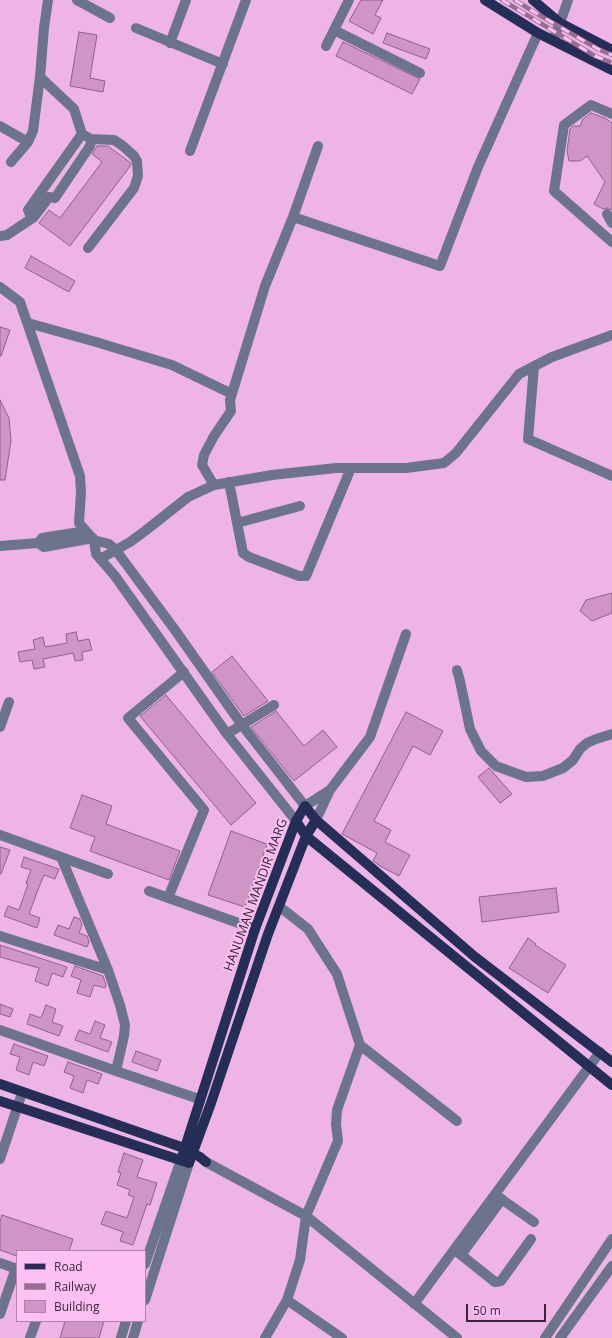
<!DOCTYPE html>
<style>
body{margin:0}
#map{position:relative;width:612px;height:1338px;overflow:hidden;background:#eeb4e6;font-family:"Open Sans",sans-serif}
canvas{display:block}
.legend{position:absolute;left:16px;top:1250px;width:130px;height:72px;box-sizing:border-box;background:#fcc0f3;border:1px solid #af82a9;margin:0;padding:5px 7px;list-style:none;font-size:12px;color:#3c2539}
.legend li{display:flex;align-items:center;gap:8px;height:20px}
.legend b{width:20px;border:1px solid #af82a9}
.scale{position:absolute;left:466px;top:1304px;width:80px;height:18px;box-sizing:border-box;border:2px solid #3c2539;border-top:0;padding-left:5px;font-size:12px;line-height:14px;white-space:nowrap;color:#3c2539;-webkit-text-stroke:3px #fcc0f3;paint-order:stroke}
</style>
<div id="map">
<canvas width="612" height="1338"></canvas>
<ul class="legend">
<li><b style="height:5px;background:#242e57"></b>Road</li>
<li><b style="height:5px;background:#976e91"></b>Railway</li>
<li><b style="height:11px;background:#ce95c6"></b>Building</li>
</ul>
<div class="scale">50 m</div>
</div>
<script>
const ctx = document.querySelector('canvas').getContext('2d');
ctx.lineJoin = 'round';
function fill(path, color) { ctx.fillStyle = color; ctx.fill(path, 'evenodd'); }
const toPath = rows => new Path2D(rows.map(r => 'M' + r).join(''));
function stroke(path, color, width, dash) { ctx.strokeStyle = color; ctx.lineWidth = width; ctx.lineCap = dash ? 'butt' : 'round'; ctx.setLineDash(dash || []); ctx.stroke(path); }
function label(font, color, halo, rows, align = 'center') {
  ctx.font = font + ' "Open Sans",sans-serif'; ctx.lineWidth = 4; ctx.setLineDash([]); ctx.textBaseline = 'middle'; ctx.strokeStyle = halo; ctx.fillStyle = color; for (const [text, x, y, turn = 0] of rows) {
    ctx.save(); ctx.translate(x, y); ctx.rotate((+turn || 0) * Math.PI / 180); ctx.textAlign = isNaN(turn) ? turn : align; if (halo) ctx.strokeText(text, 0, 0); ctx.fillText(text, 0, 0); ctx.restore();
  }
}
const building = toPath([
 [361,0,383,0,375,15,381,18,373,34,349,21,361,0],
 [79,32,97,35,90,78,105,81,103,92,70,86,79,32],
 [387,33,430,49,426,59,383,43,387,33],
 [343,42,420,79,412,94,336,56,343,42],
 [591,113,605,118,612,123,612,210,607,208,603,209,594,204,605,182,587,156,580,161,569,161,567,151,570,129,573,126,580,126,583,119,591,113],
 [97,146,108,146,131,163,131,165,70,246,39,223,49,210,60,218,102,162,92,154,97,146],
 [31,256,75,281,69,292,25,268,31,256],
 [0,327,10,330,1,356,0,356,0,327],
 [0,400,9,418,11,441,5,480,0,480,0,400],
 [612,593,612,613,592,621,580,611,586,600,612,593],
 [76,632,78,641,89,639,92,650,82,652,83,660,75,661,73,653,43,659,45,667,34,669,32,660,20,662,18,652,35,649,33,640,43,637,45,647,67,643,66,634,76,632],
 [232,656,268,701,244,716,212,672,232,656],
 [166,695,256,803,231,825,140,716,166,695],
 [276,711,304,746,323,730,337,747,294,781,251,727,276,711],
 [406,712,443,731,430,755,413,746,374,821,391,830,385,842,410,855,399,876,380,866,373,861,377,853,342,834,406,712],
 [489,768,512,794,500,803,478,777,489,768],
 [82,795,112,806,106,824,180,851,169,880,90,851,95,837,70,828,82,795],
 [231,831,267,844,245,907,208,895,231,831],
 [0,847,10,850,1,874,0,874,0,847],
 [24,857,59,869,55,879,44,875,39,887,29,914,40,918,37,928,4,916,8,906,19,910,28,884,26,883,31,870,21,867,24,857],
 [556,888,559,912,482,922,479,897,556,888],
 [74,917,80,919,82,925,79,933,87,936,89,942,87,947,54,935,58,925,69,929,74,917],
 [528,938,536,944,535,945,566,965,548,993,509,968,528,938],
 [0,945,67,967,63,977,52,973,48,986,35,981,39,968,0,957,0,945],
 [75,966,103,976,106,985,105,988,94,985,90,997,77,993,81,980,71,976,75,966],
 [0,1004,13,1009,10,1017,0,1014,0,1004],
 [46,1005,56,1009,52,1022,63,1026,59,1036,27,1024,30,1014,41,1018,46,1005],
 [95,1021,105,1025,100,1038,112,1042,108,1052,75,1040,79,1030,90,1034,95,1021],
 [14,1044,48,1056,44,1066,33,1062,29,1075,16,1070,20,1057,10,1054,14,1044],
 [136,1051,161,1060,157,1071,132,1062,136,1051],
 [68,1062,102,1074,98,1084,87,1080,83,1093,70,1088,74,1076,64,1072,68,1062],
 [124,1153,143,1160,137,1177,157,1183,150,1205,147,1204,133,1245,120,1241,123,1232,101,1224,106,1211,127,1218,134,1197,128,1195,130,1190,117,1185,121,1173,118,1172,124,1153],
 [2,1215,73,1239,69,1251,17,1251,17,1256,0,1250,0,1221,2,1215],
 [65,1321,104,1321,99,1338,60,1338,65,1321]
]);
const minor = toPath([
 [77,0,110,18],
 [136,28,223,64],
 [334,30,420,73],
 [553,40,560,23,568,0],
 [170,43,186,0],
 [326,46,349,0],
 [612,114,591,105,564,125,554,191,612,242],
 [0,126,28,142],
 [190,151,246,0],
 [11,162,28,142,33,131,40,77,44,28,48,0],
 [607,214,612,223],
 [34,217,30,215,28,210,82,134],
 [293,217,318,146],
 [0,236,7,235,34,217,49,197,55,198,90,146,91,142,91,139,82,134,74,109,40,77],
 [88,248,134,188,138,176,137,161,134,156,123,146,114,140,91,139],
 [0,287,20,302,80,476,81,492,79,523,94,540,96,554,115,576,227,734,296,821],
 [28,323,96,342,172,365,232,394],
 [534,366,528,439,612,476],
 [229,482,243,553,249,557,299,576,306,576,351,468],
 [214,485,202,465,204,455,214,436,231,411,230,400,265,286,293,217,440,266,478,167,538,33],
 [237,523,300,506],
 [94,540,109,544,115,549,175,630,242,725,305,806,330,790],
 [38,543,42,538,86,531],
 [0,546,38,543,44,547,93,538],
 [100,559,130,542,145,531,188,497,214,485,272,475,336,468,406,468,444,463,456,453,519,374,552,357,612,335],
 [457,670,460,681,470,729,481,751,496,766,526,777,543,776,563,768,573,760,580,749,587,743,596,739,612,734],
 [0,727,9,702],
 [227,734,274,705],
 [316,820,330,790,370,737,406,634],
 [0,835,61,857,108,970,0,936],
 [61,857,108,874],
 [149,891,255,929],
 [168,898,204,810,128,718,184,672],
 [280,907,308,929,337,974,360,1045],
 [108,970,120,1005,125,1025,124,1036,116,1071,199,1099],
 [0,1030,116,1071],
 [0,1159,22,1093],
 [206,1162,306,1216,457,1338],
 [497,1196,534,1222],
 [455,1250,495,1282,501,1281,531,1239],
 [461,1255,502,1199],
 [0,1263,17,1269],
 [145,1264,181,1160],
 [145,1300,189,1163],
 [287,1300,300,1260,306,1216,338,1141,336,1124,337,1110,360,1045,457,1121],
 [414,1304,600,1052],
 [0,1314,16,1268],
 [30,1338,36,1321],
 [121,1338,126,1321],
 [133,1338,138,1321],
 [265,1338,287,1300,342,1338],
 [545,1338,612,1239],
 [560,1338,612,1266]
]);
const major = toPath([
 [485,0,538,33,612,70],
 [533,0,560,23,612,50],
 [296,821,306,836,612,1085],
 [0,1084,184,1148,200,1157,206,1162],
 [0,1101,186,1162],
 [181,1160,255,929,296,821,305,806,316,820,475,957,612,1062],
 [189,1163,211,1103,268,934,306,836,316,820]
]);
const rail = toPath([
 [502,0,595,56,612,63],
 [515,0,534,12,598,49,612,55]
]);
const streetNames = [
 ["HANUMAN MANDIR MARG",256,895,-70]
];
fill(building, '#ce95c6');
stroke(building, '#935e8d', 1);
stroke(minor, '#6c748d', 10);
stroke(major, '#242e57', 10);
stroke(rail, '#976e91', 4.5);
stroke(rail, '#fcc0f3', 3, [9]);
label('13px', '#3c2539', '#fcc0f3', streetNames);
</script>
